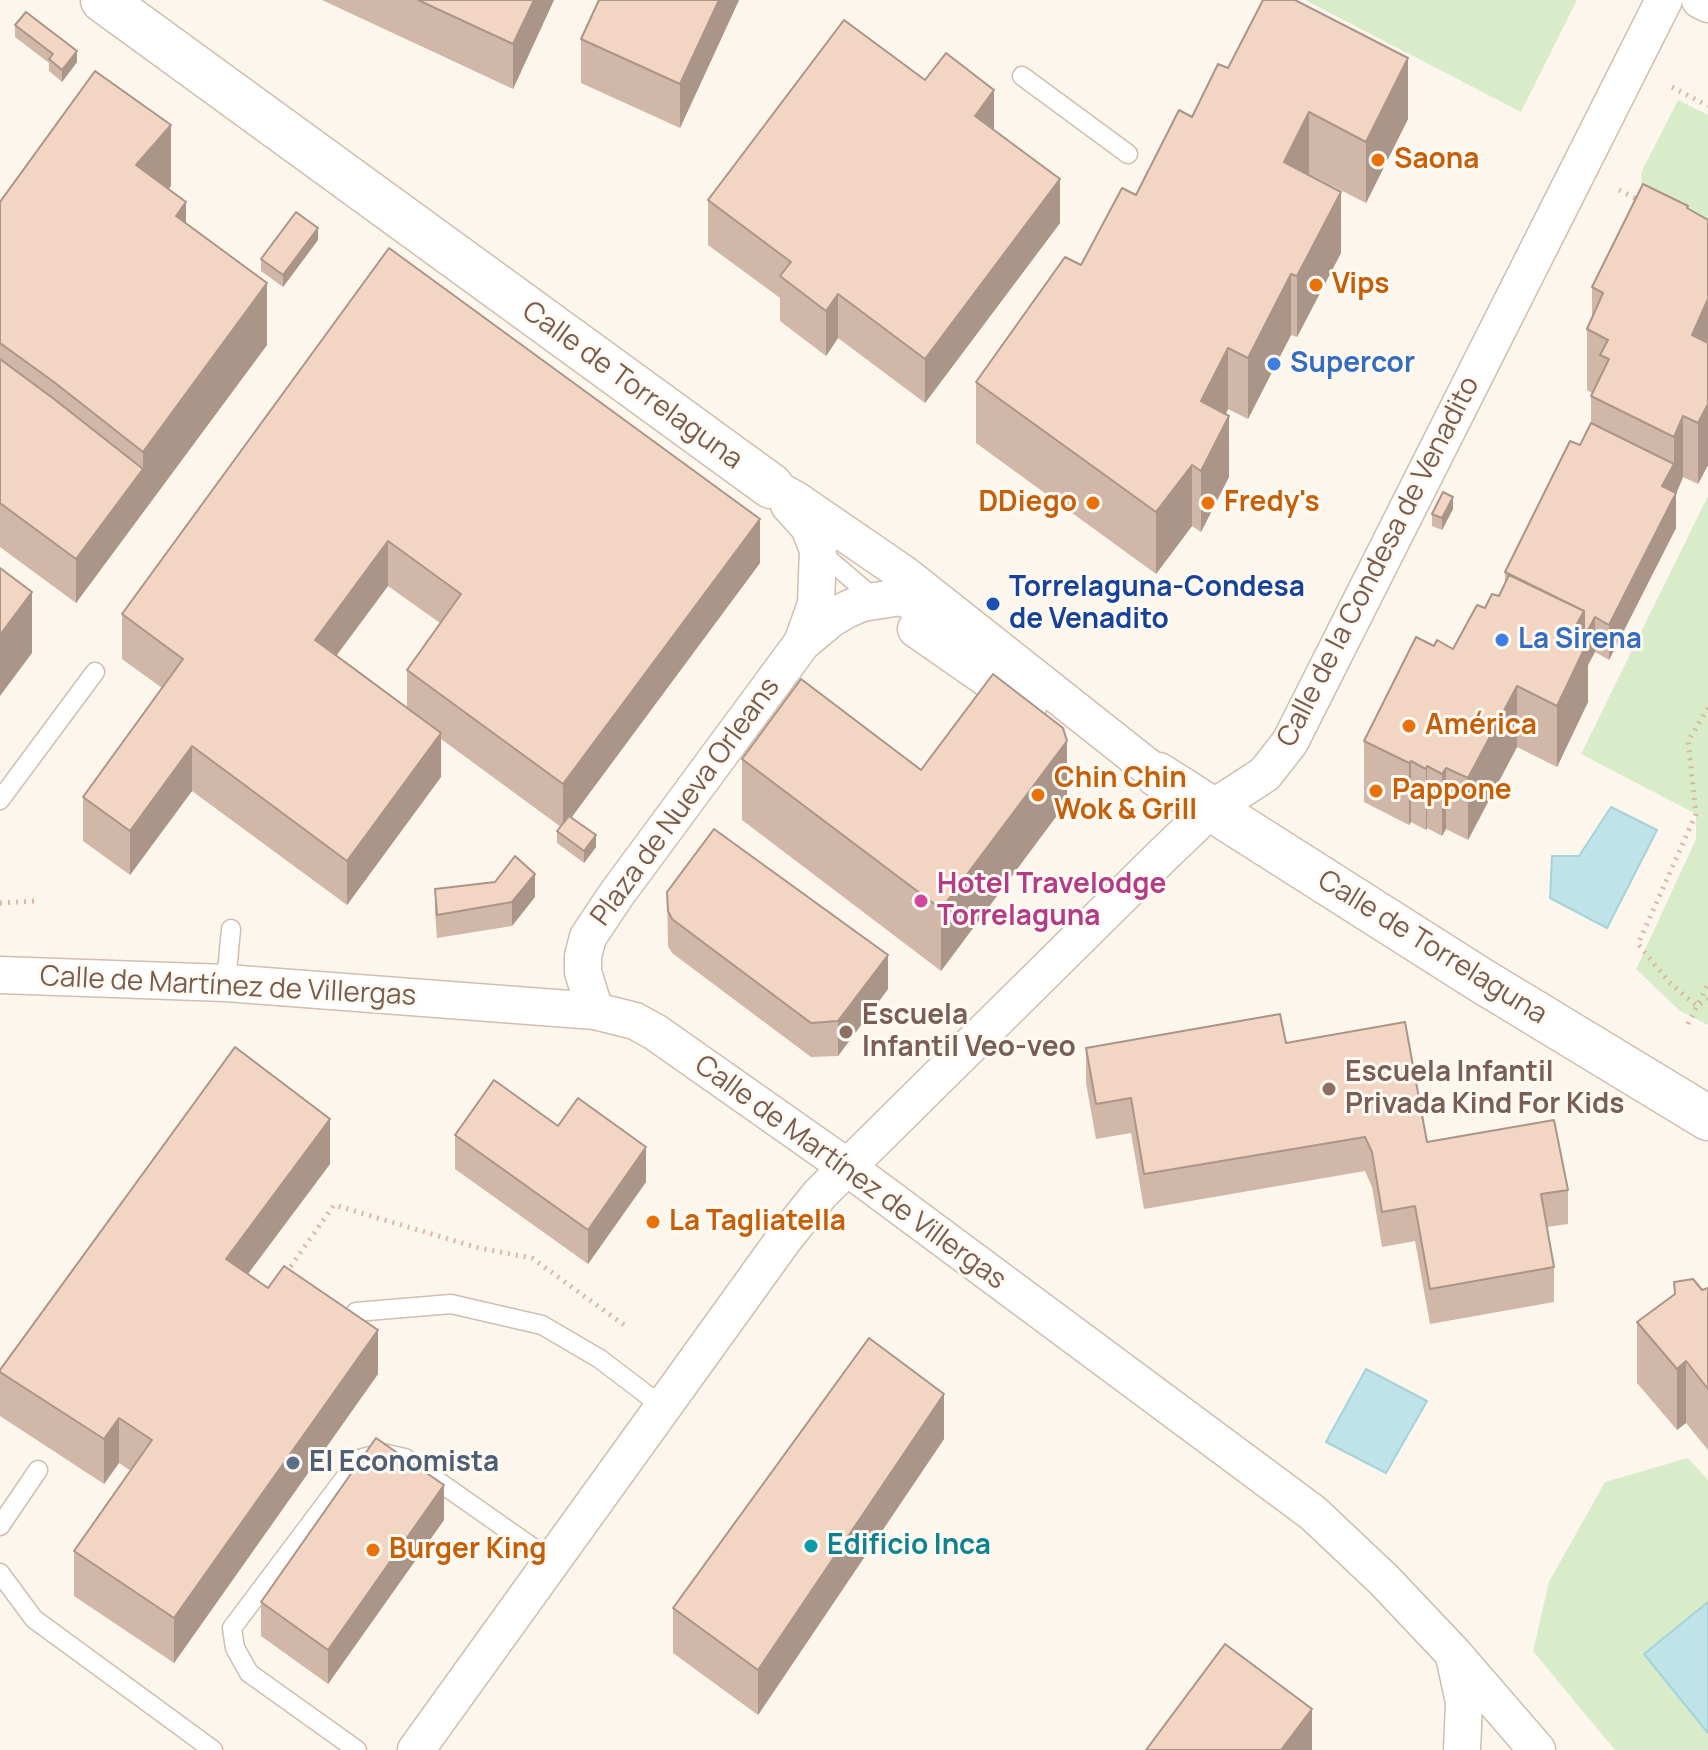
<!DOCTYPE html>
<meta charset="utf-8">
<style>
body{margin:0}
canvas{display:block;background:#fdf6ec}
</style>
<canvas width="1708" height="1750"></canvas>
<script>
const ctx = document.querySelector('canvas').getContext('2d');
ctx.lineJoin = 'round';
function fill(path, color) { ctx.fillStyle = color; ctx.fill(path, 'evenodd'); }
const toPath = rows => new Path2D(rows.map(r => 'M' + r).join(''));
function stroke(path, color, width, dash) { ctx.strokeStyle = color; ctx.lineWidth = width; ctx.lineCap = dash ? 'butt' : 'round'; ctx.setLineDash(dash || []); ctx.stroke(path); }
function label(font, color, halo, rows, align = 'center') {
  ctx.font = font + ' Manrope,sans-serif'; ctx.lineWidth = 6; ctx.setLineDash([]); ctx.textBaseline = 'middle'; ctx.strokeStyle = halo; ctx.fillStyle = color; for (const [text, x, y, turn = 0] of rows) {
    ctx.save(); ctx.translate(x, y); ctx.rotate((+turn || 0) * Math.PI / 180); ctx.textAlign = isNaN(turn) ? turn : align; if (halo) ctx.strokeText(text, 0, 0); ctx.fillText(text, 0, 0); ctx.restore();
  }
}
const green = toPath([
 [1305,0,1577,0,1521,112],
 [1678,100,1708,115,1708,227,1642,197,1641,173],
 [1708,496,1708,1025,1680,1011,1636,969,1696,839,1696,814,1581,754],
 [1688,1458,1708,1480,1708,1750,1615,1750,1533,1651,1549,1582,1605,1482]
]);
const water = toPath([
 [1611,807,1657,830,1607,928,1550,898,1552,856,1579,856,1611,807],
 [1366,1369,1427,1401,1386,1473,1326,1442,1366,1369],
 [1708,1602,1708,1733,1644,1654,1708,1602]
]);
const path = toPath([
 [1672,87,1708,106],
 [1619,190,1639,200],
 [1708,708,1688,741,1696,814,1638,944,1670,983,1697,1006,1708,999],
 [0,903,36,901],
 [1688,1024,1708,984],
 [286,1273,334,1205,479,1248,532,1258,624,1325]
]);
const service = toPath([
 [1022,76,1128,154],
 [818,550,876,600],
 [0,800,95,672],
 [226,983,231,929],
 [340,1331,356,1312,451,1304,542,1325,600,1359,663,1407],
 [0,1526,38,1470],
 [0,1573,34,1619,213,1750],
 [357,1750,249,1673,235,1648,232,1628,359,1459,382,1453,405,1458,552,1561]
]);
const minor = toPath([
 [1700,0,1708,4],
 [771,486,796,500,904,574,1158,775],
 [789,505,809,527,818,550,816,604,802,643],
 [916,629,1028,707],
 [0,975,226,983,595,1011,635,1021,655,1032,847,1167,1313,1513,1384,1580,1454,1654,1537,1750],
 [595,1011,583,972,583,956,588,937,616,895,802,643,832,618,848,609,862,603,901,597,925,608,961,633,983,637],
 [1454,1656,1464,1702,1462,1750],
 [416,1750,784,1239,820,1194,1161,857,1210,810,1265,774,1290,742,1664,0]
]);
const tertiary = toPath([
 [103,0,771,486],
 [1158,775,1479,979,1708,1118]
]);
const wall = toPath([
 [322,0,554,0,513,89],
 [739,0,680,128,581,83,581,39],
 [15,25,77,62,62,82,49,71,49,63,15,37],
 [1228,68,1408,119,1366,203,1309,174,1309,175,1341,253,1297,337,1291,335,1248,419,1228,409,1226,414,1229,477,1201,532,1192,526,1156,574,976,443,976,382,1081,265,1136,195],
 [925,80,994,130,1060,223,925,403,838,338,826,356,780,321,780,298,708,245,708,200],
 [171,186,168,189,186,223,267,345,76,603,0,547,0,202],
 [1688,209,1708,220,1708,465,1698,484,1683,477,1676,494,1676,528,1609,660,1595,652,1588,665,1588,702,1557,767,1517,747,1468,840,1446,829,1442,836,1427,828,1426,830,1411,822,1409,825,1364,802,1364,741,1434,646,1453,649,1485,608,1499,596,1505,584,1505,572,1580,445,1591,423,1591,396,1592,393,1587,390,1587,329,1592,318,1592,287],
 [318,240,283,287,261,271,261,259],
 [389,248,760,563,571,817,596,847,584,863,557,843,557,831,561,827,441,739,441,777,347,905,192,791,130,875,83,841,83,797,162,688,122,659,122,614],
 [388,586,440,623,407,670,407,707,337,655],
 [1453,509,1442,530,1432,526,1432,514],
 [742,759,921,770,1067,802,941,971,742,820],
 [435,889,535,897,512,926,437,938,435,913],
 [667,892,888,989,838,1056,811,1057,672,953,668,946],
 [1286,1043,1427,1142,1568,1190,1568,1224,1547,1227,1554,1267,1554,1302,1430,1324,1415,1241,1382,1247,1372,1187,1365,1171,1144,1209,1131,1133,1096,1139,1086,1083,1086,1048],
 [558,1126,646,1182,588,1264,455,1169,455,1135],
 [330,1164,248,1274,378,1374,174,1663,74,1596,74,1551,131,1471,119,1463,104,1484,0,1416,0,1370],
 [1674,1282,1702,1290,1708,1288,1708,1450,1686,1423,1677,1430,1637,1383,1637,1322,1674,1294],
 [944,1439,758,1715,673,1653,673,1608],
 [444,1520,328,1684,261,1636,261,1602]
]);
const shadedWall = toPath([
 [534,0,554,0,513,89,513,44],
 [719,0,739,0,680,128,680,84],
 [77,51,77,62,62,82,62,70],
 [1408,58,1408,119,1366,203,1366,142],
 [994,90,994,135,975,116],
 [1309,112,1309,174,1284,224,1284,162],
 [171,125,171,186,136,227,136,165],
 [1060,179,1060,223,925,403,925,359],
 [1341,192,1341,253,1297,337,1297,276],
 [186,202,186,263,176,216],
 [318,228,318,240,283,287,283,275],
 [1291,274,1291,335,1248,419,1248,358],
 [267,283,267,345,76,603,76,559,143,469,143,452],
 [838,294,838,338,826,356,826,311],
 [1708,299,1708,361,1692,335],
 [1228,348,1228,409,1201,462,1201,401],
 [1708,404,1708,465,1698,484,1698,423],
 [1229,416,1229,477,1201,532,1201,471],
 [1683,416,1683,477,1676,494,1676,528,1609,660,1609,625,1662,486,1674,464,1674,437],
 [1192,465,1192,526,1156,574,1156,512],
 [1453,497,1453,509,1442,530,1442,518],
 [760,519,760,563,563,829,563,784],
 [388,541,388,586,315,684,315,640],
 [32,592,32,653,0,696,0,635],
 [1584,611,1595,617,1595,652,1588,665,1588,702,1557,767,1557,706,1572,633],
 [1517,686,1517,747,1468,840,1468,778],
 [441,733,441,777,347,905,347,861],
 [1067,741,1067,802,941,971,941,909],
 [192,746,192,791,130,875,130,831],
 [1411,761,1411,822,1409,825,1409,763],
 [1427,766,1427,828,1426,830,1426,769],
 [1446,768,1446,829,1442,836,1442,774],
 [596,835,596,847,584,863,584,851],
 [535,874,535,897,512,926,512,902],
 [888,955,888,989,838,1056,838,1021],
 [330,1119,330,1164,226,1303,226,1259],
 [646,1147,646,1182,588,1264,588,1230],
 [378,1330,378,1374,174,1663,174,1618],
 [1686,1361,1686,1423,1677,1430,1677,1369],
 [944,1394,944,1439,758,1715,758,1670],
 [119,1418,119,1463,104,1484,104,1439],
 [444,1485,444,1520,328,1684,328,1650],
 [1312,1709,1312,1750,1281,1750]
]);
const building = toPath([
 [418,0,534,0,513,44,418,0],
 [599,0,719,0,680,84,581,39,599,0],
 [1263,0,1295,0,1408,58,1366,142,1309,112,1284,162,1341,192,1297,276,1291,274,1248,358,1228,348,1201,401,1229,416,1201,471,1192,465,1156,512,976,382,1065,257,1081,265,1122,188,1136,195,1179,110,1192,117,1218,64,1228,68,1263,0],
 [26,12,77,51,62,70,49,59,53,54,15,25,26,12],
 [844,20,925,80,946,53,994,90,975,116,1060,179,925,359,838,294,826,311,780,276,791,262,708,200,844,20],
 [95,71,171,125,136,165,186,202,176,216,267,283,143,452,54,382,0,343,0,202,95,71],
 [1643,184,1688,206,1687,208,1708,220,1708,299,1692,335,1708,343,1708,404,1698,423,1683,416,1674,437,1591,396,1609,359,1600,355,1608,340,1587,329,1603,293,1592,287,1643,184],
 [296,212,318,228,283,275,261,259,296,212],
 [389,248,760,519,563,784,407,670,461,594,388,541,315,640,441,733,347,861,192,746,130,831,83,797,183,659,122,614,389,248],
 [0,359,54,399,143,469,76,559,0,503,0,359],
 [1591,423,1674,464,1662,486,1676,493,1609,625,1595,617,1584,638,1584,611,1505,572,1570,441,1580,445,1591,423],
 [1443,492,1453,497,1442,518,1432,514,1443,492],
 [0,568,32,592,0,635,0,568],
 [1509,575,1584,611,1572,633,1588,641,1557,706,1517,686,1468,778,1446,768,1442,774,1427,766,1426,769,1411,761,1409,763,1364,741,1416,637,1434,646,1437,640,1453,649,1477,605,1485,608,1492,594,1499,596,1509,575],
 [993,674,1063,728,1067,741,941,909,742,759,801,679,921,770,993,674],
 [569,816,596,835,584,851,557,831,569,816],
 [714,829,888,955,838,1021,811,1023,672,919,668,911,667,892,714,829],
 [515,856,535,874,512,902,437,915,435,889,495,882,515,856],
 [1280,1014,1286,1043,1405,1022,1427,1142,1554,1120,1568,1190,1541,1194,1554,1267,1430,1289,1415,1206,1382,1212,1372,1152,1365,1137,1144,1174,1131,1098,1096,1104,1086,1048,1280,1014],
 [235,1047,330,1119,226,1259,268,1288,284,1266,378,1330,174,1618,74,1551,152,1440,119,1418,104,1439,0,1372,0,1370,235,1047],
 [494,1080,558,1126,578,1098,646,1147,588,1230,455,1135,494,1080],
 [1693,1279,1702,1290,1708,1288,1708,1389,1686,1361,1677,1369,1637,1322,1675,1294,1674,1282,1693,1279],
 [869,1338,944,1394,758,1670,673,1608,869,1338],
 [376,1438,444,1485,328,1650,261,1602,376,1438],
 [1225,1644,1312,1709,1281,1750,1146,1750,1225,1644]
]);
const markers = [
 [1378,160,8,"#e8710a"],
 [1316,285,8,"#e8710a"],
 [1274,364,8,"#3f7fe0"],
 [1093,503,8,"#e8710a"],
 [1208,503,8,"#e8710a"],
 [993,604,8,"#1a4fb4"],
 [1502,640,8,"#3f7fe0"],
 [1409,726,8,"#e8710a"],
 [1376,791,8,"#e8710a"],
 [1038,795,8,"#e8710a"],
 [921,901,8,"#d1479c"],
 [846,1032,8,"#8d6e63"],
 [1329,1089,8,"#8d6e63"],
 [653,1222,8,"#e8710a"],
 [293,1463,8,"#5c6f8a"],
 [811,1546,8,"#0f9aa8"],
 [373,1550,8,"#e8710a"]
];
const foodNames = [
 ["Saona",1394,160],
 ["Vips",1332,285],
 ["DDiego",1077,503,"right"],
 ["Fredy's",1224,503],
 ["América",1425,726],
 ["Chin Chin",1054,779],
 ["Wok & Grill",1054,811],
 ["Pappone",1392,791],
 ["La Tagliatella",669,1222],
 ["Burger King",389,1550]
];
const shopNames = [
 ["Supercor",1290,364],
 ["La Sirena",1518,640]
];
const streetNames = [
 ["Calle de Torrelaguna",632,386,36],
 ["Calle de la Condesa de Venadito",1379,562,-63],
 ["Plaza de Nueva Orleans",686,802,-54],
 ["Calle de Torrelaguna",1432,948,32],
 ["Calle de Martínez de Villergas",228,987,3],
 ["Calle de Martínez de Villergas",850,1173,36]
];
const transitNames = [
 ["Torrelaguna-Condesa",1009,588],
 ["de Venadito",1009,620]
];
const hotelNames = [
 ["Hotel Travelodge",937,885],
 ["Torrelaguna",937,917]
];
const educationNames = [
 ["Escuela",862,1016],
 ["Infantil Veo-veo",862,1048],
 ["Escuela Infantil",1345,1073],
 ["Privada Kind For Kids",1345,1105]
];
const serviceNames = [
 ["El Economista",309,1463]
];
const cultureNames = [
 ["Edificio Inca",827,1546]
];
fill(green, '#d8ecc9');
fill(water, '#bfe3e8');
stroke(water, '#a5d3da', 2);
stroke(service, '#d1beb0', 21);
stroke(minor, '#d1beb0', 39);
stroke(tertiary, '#d1beb0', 47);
stroke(path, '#d9b8a5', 5, [2, 6]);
stroke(service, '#fff', 18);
stroke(minor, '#fff', 36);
stroke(tertiary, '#fff', 44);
fill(wall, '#d1b7a8');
fill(shadedWall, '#aa9588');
fill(building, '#f3d5c3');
stroke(building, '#aa9588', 2);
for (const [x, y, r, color] of markers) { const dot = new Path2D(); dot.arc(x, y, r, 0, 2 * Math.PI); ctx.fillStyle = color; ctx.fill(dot); stroke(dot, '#fffaf3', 3); }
label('bold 28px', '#c56008', '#fffaf3', foodNames, 'left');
label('bold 28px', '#366cbe', '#fffaf3', shopNames, 'left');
label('28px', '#7a5c4d', '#fffaf3', streetNames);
label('bold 28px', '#164399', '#fffaf3', transitNames, 'left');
label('bold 28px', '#b23c85', '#fffaf3', hotelNames, 'left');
label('bold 28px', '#785e54', '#fffaf3', educationNames, 'left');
label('bold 28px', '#4e5e75', '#fffaf3', serviceNames, 'left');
label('bold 28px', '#0d838f', '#fffaf3', cultureNames, 'left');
</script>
